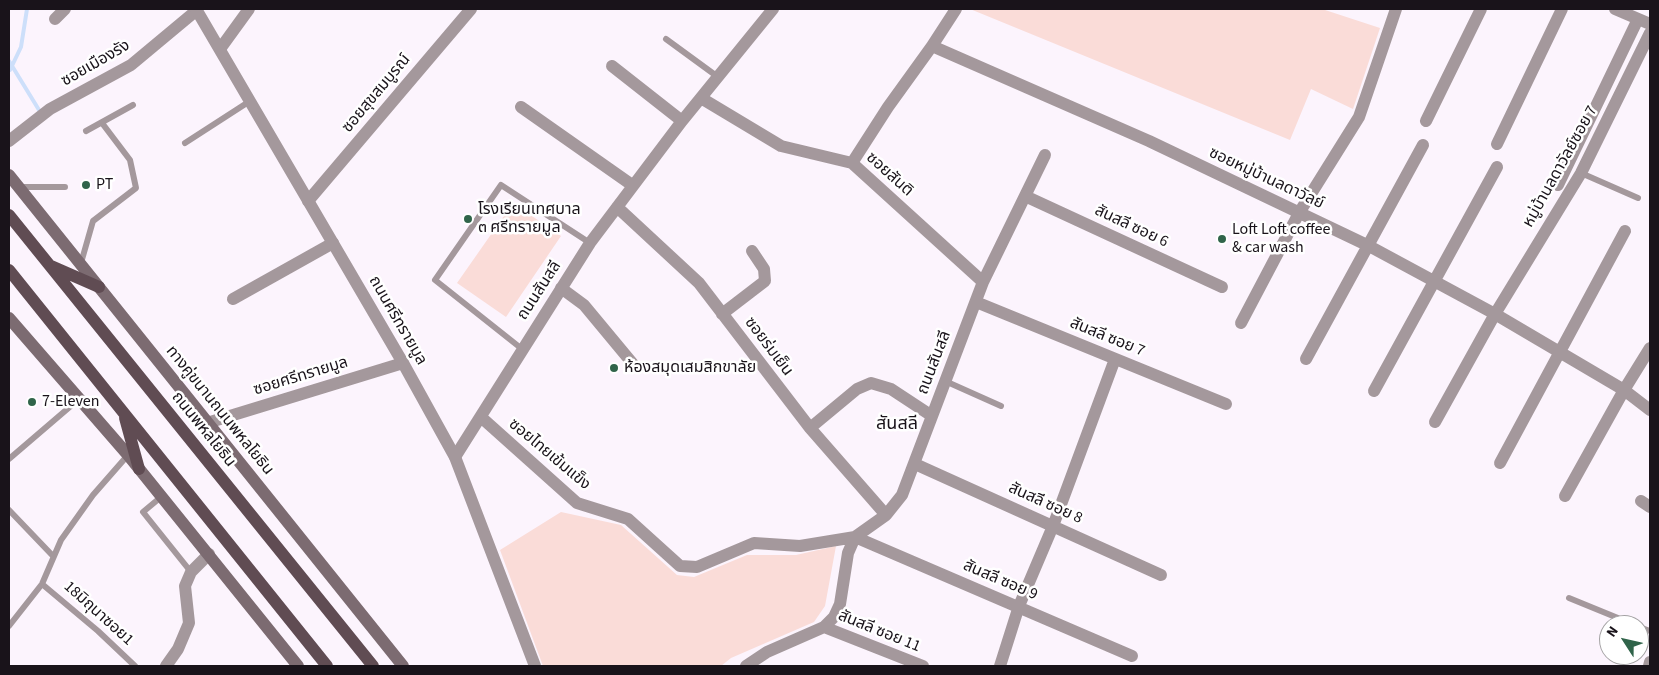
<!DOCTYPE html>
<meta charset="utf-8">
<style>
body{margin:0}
#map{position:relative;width:1659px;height:675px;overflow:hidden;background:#fcf4fd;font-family:"Source Sans 3",sans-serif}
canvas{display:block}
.frame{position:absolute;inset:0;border:10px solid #19131a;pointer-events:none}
.north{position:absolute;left:1599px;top:615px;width:50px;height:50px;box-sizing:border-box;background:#fff;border:1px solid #a3a1a3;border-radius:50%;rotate:305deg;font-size:14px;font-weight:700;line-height:20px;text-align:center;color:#19131a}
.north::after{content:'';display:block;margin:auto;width:18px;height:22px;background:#30644a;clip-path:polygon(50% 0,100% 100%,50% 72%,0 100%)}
</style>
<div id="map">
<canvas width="1659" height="675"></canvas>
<div class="frame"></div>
<div class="north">N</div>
</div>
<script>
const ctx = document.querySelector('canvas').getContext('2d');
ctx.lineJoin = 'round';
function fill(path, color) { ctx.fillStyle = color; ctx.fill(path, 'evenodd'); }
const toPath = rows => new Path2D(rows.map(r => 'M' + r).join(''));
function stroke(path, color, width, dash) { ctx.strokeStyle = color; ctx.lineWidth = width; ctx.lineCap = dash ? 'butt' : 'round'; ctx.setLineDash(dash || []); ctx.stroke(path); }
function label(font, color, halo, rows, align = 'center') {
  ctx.font = font + ' "Source Sans 3","Noto Sans Thai",sans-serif'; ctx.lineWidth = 5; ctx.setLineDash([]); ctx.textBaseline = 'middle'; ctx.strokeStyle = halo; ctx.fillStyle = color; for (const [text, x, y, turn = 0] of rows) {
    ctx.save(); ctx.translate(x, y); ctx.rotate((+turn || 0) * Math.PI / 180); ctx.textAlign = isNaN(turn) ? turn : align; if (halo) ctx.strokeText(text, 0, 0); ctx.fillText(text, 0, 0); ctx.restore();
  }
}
const green = toPath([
 [970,9,1322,9,1380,28,1353,109,1311,89,1290,140],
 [513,203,561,236,506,317,457,283],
 [561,512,621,525,677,575,694,577,747,555,796,555,836,546,825,606,814,622,731,658,721,666,543,666,500,550]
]);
const stream = toPath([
 [9,61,39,110],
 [10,70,21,47,27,9]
]);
const service = toPath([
 [666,39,718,77],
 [86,131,133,105],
 [185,143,250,101],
 [1581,173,1638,198],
 [20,187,65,187],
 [81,263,93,221,136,188,130,160,102,123],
 [522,349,435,280,501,185,590,243],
 [945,381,1001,406],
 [9,459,79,399],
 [161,497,143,512,191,572],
 [9,510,53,556],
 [42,584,98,631,135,666],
 [1569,598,1635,625],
 [9,626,42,584,61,540,93,495,128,455],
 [1639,627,1650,631]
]);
const minor = toPath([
 [1615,9,1650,24],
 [55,19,65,9],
 [932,46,1149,141,1369,246,1495,314,1624,390,1650,410],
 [220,49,249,9],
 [612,66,682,121],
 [701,98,781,146,852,163,983,282],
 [521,107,632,185],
 [1426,121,1481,9],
 [9,141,50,109,131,65,197,10],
 [1497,144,1562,9],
 [852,163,888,107,932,46,956,9],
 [1558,185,1638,19],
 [1025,196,1222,287],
 [308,201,471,9],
 [617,207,699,283,810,428,886,515],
 [561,288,584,305,633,364],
 [233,299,333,243],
 [976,302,1226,404],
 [722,314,765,281,764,269,752,251],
 [1241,323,1299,213,1359,117,1396,9],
 [1306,359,1423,145],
 [1374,391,1497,167],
 [482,418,577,503,628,519,680,566,697,567,754,543,800,546,855,537,1132,656],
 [1435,422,1495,314,1581,173,1650,33],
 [207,423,403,363],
 [810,428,857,389,871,383,891,389,932,416],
 [455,457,590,243,682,121,773,9],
 [1500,463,1625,231],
 [915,464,1161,575],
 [1565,496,1624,390,1650,348],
 [1641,501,1650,507],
 [824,627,923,666],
 [166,666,178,649,189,623,185,586,191,572,209,554],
 [746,666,767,652,824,627,834,617,840,604,848,553,855,537,886,515,902,495,983,282,1045,155],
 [1000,666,1019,606,1053,526,1115,359],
 [1649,666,1650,662]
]);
const tertiary = toPath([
 [196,9,403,363,455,457,535,666]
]);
const secondary = toPath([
 [9,175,403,666],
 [9,318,128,455,298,666]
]);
const primary = toPath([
 [9,215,373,666],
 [51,266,99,287],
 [9,270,327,666],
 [125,418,139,469]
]);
const markers = [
 [86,185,5,"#30644a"],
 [468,219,5,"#30644a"],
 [1222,239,5,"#30644a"],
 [614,368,5,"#30644a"],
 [32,402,5,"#30644a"]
];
const streetNames = [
 ["ซอยเมืองรัง",96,64,-30],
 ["ซอยสุขสมบูรณ์",377,94,-50],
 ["หมู่บ้านลดาวัลย์ซอย 7",1561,167,-61],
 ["ซอยสันติ",889,175,42],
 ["ซอยหมู่บ้านลดาวัลย์",1266,179,25],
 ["สันสลี ซอย 6",1131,227,25],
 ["ถนนสันสลี",540,291,-57],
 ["ถนนศรีทรายมูล",397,321,60],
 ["สันสลี ซอย 7",1107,338,22],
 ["ซอยร่มเย็น",768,347,53],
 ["ถนนสันสลี",935,363,-69],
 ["ซอยศรีทรายมูล",301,377,-17],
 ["ทางคู่ขนานถนนพหลโยธิน",219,411,51],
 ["ถนนพหลโยธิน",203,430,51],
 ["ซอยไทยเข้มแข็ง",549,455,40],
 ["สันสลี ซอย 8",1045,504,24],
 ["สันสลี ซอย 9",1000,581,23],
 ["18มิถุนาซอย1",98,614,42],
 ["สันสลี ซอย 11",879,632,22]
];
const poiNames = [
 ["PT",96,185],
 ["โรงเรียนเทศบาล",478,210],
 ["๓ ศรีทรายมูล",478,228],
 ["Loft Loft coffee",1232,230],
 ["& car wash",1232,248],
 ["ห้องสมุดเสมสิกขาลัย",624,368],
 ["7-Eleven",42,402]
];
const neighbourhoodNames = [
 ["สันสลี",897,425]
];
fill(green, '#fadcd8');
stroke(stream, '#cddffa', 4);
stroke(service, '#a4989c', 6);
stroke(minor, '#a4989c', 12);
stroke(tertiary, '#a4989c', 12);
stroke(secondary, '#7c6b71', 12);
stroke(primary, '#604c53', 12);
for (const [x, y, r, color] of markers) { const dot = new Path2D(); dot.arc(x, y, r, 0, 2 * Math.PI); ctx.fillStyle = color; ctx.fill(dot); stroke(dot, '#fff', 2); }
label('16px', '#19131a', '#fff', streetNames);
label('16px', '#19131a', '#fff', poiNames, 'left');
label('18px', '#19131a', '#fff', neighbourhoodNames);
</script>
